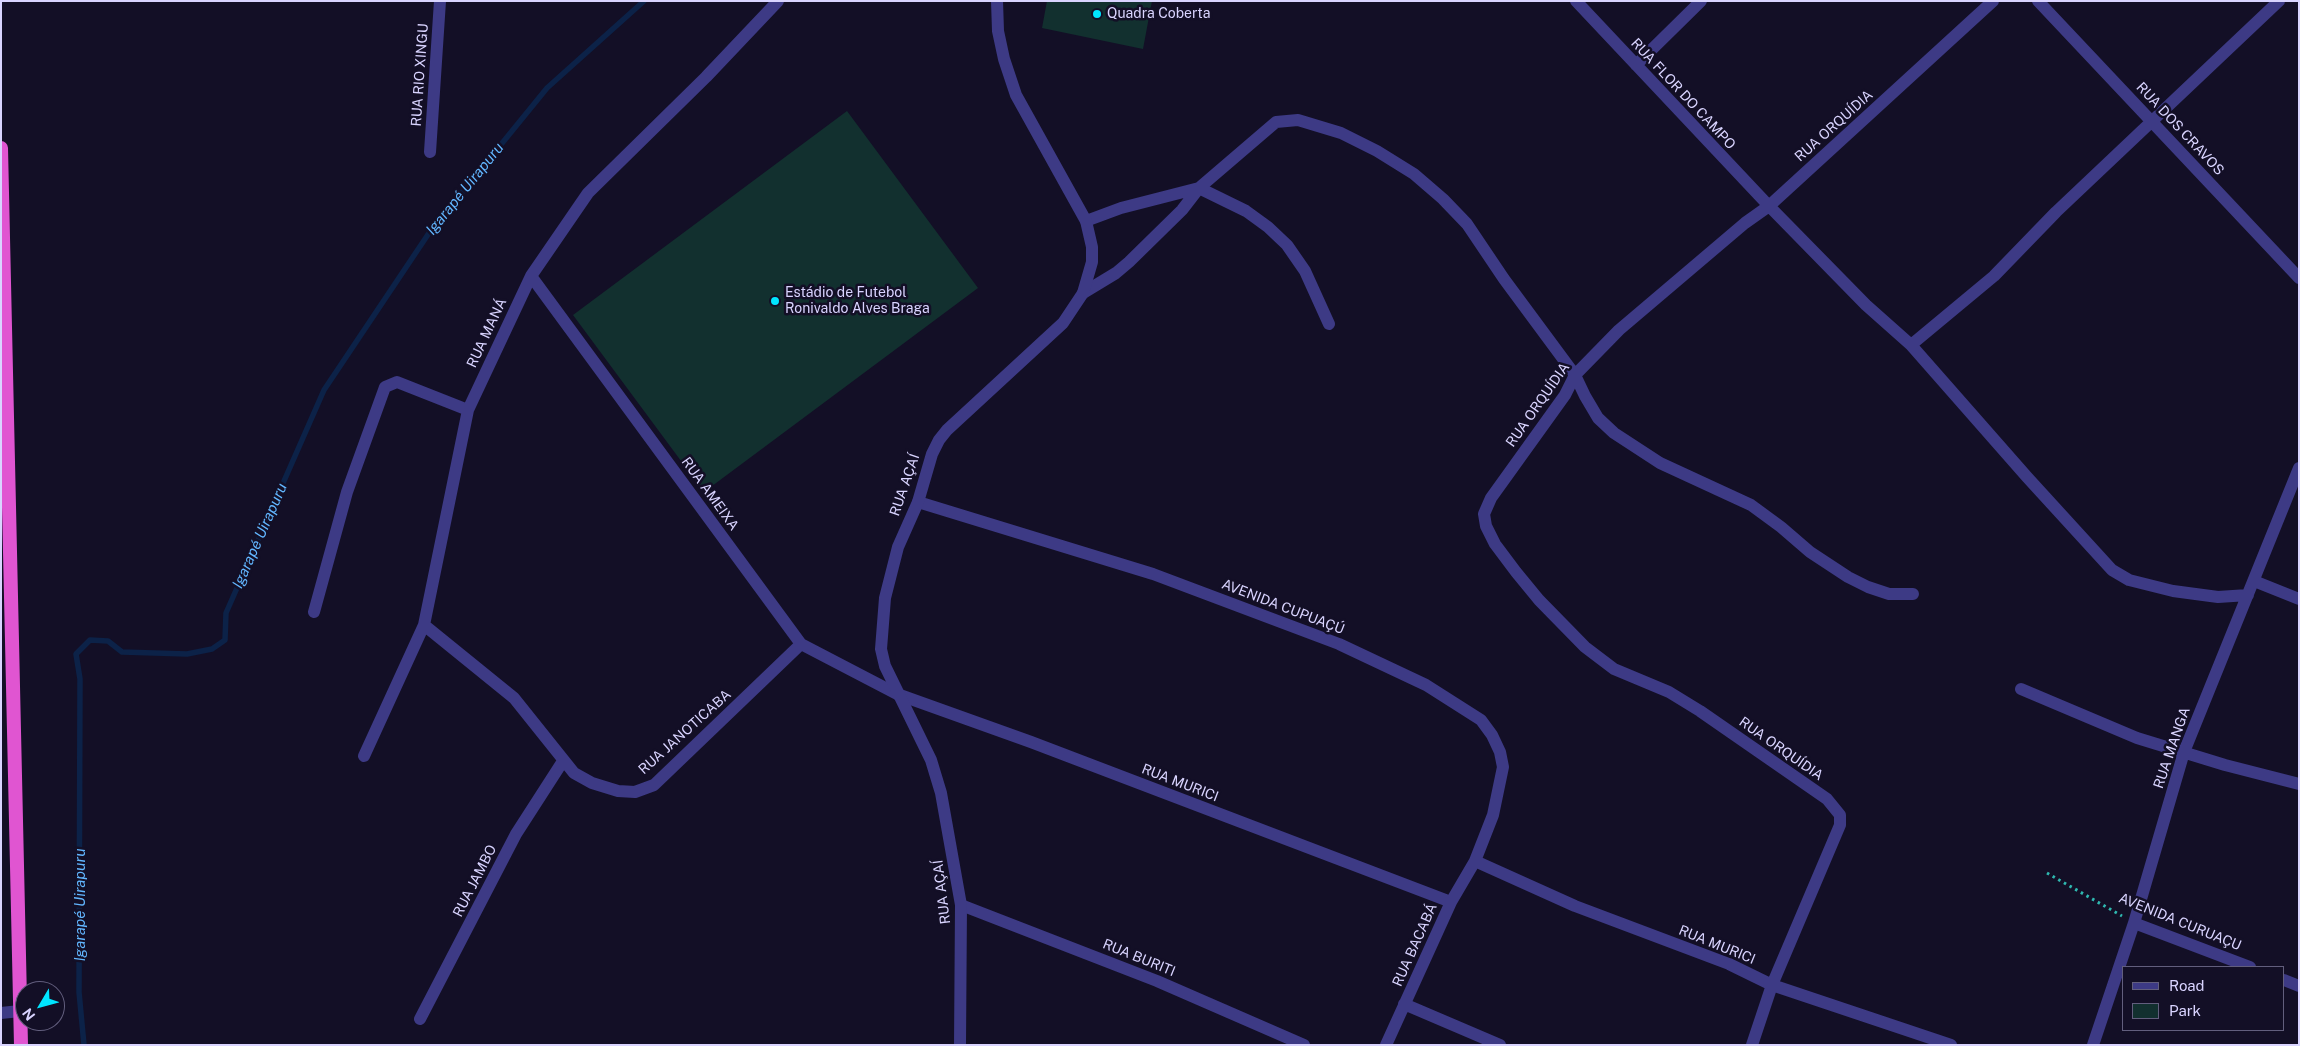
<!DOCTYPE html>
<meta charset="utf-8">
<style>
body{margin:0}
#map{position:relative;width:2300px;height:1046px;overflow:hidden;background:#130f26;font-family:"Public Sans",sans-serif}
canvas{display:block}
.frame{position:absolute;inset:0;border:2px solid #d9d4ff;pointer-events:none}
.legend{position:absolute;left:2122px;top:966px;width:162px;height:65px;box-sizing:border-box;background:#130f26;border:1px solid #625e7d;margin:0;padding:6px 9px;list-style:none;font-size:15px;color:#d9d4ff}
.legend li{display:flex;align-items:center;gap:10px;height:25px}
.legend b{width:25px;border:1px solid #625e7d}
.north{position:absolute;left:15px;top:981px;width:50px;height:50px;box-sizing:border-box;background:#130f26;border:1px solid #625e7d;border-radius:50%;rotate:233deg;font-size:14px;font-weight:700;line-height:20px;text-align:center;color:#d9d4ff}
.north::after{content:'';display:block;margin:auto;width:18px;height:22px;background:#00e5ff;clip-path:polygon(50% 0,100% 100%,50% 72%,0 100%)}
</style>
<div id="map">
<canvas width="2300" height="1046"></canvas>
<div class="frame"></div>
<ul class="legend">
<li><b style="height:6px;background:#3d3a85"></b>Road</li>
<li><b style="height:14px;background:#12302f"></b>Park</li>
</ul>
<div class="north">N</div>
</div>
<script>
const ctx = document.querySelector('canvas').getContext('2d');
ctx.lineJoin = 'round';
function fill(path, color) { ctx.fillStyle = color; ctx.fill(path, 'evenodd'); }
const toPath = rows => new Path2D(rows.map(r => 'M' + r).join(''));
function stroke(path, color, width, dash) { ctx.strokeStyle = color; ctx.lineWidth = width; ctx.lineCap = dash ? 'butt' : 'round'; ctx.setLineDash(dash || []); ctx.stroke(path); }
function label(font, color, halo, rows, align = 'center') {
  ctx.font = font + ' "Public Sans",sans-serif'; ctx.lineWidth = 5; ctx.setLineDash([]); ctx.textBaseline = 'middle'; ctx.strokeStyle = halo; ctx.fillStyle = color; for (const [text, x, y, turn = 0] of rows) {
    ctx.save(); ctx.translate(x, y); ctx.rotate((+turn || 0) * Math.PI / 180); ctx.textAlign = isNaN(turn) ? turn : align; if (halo) ctx.strokeText(text, 0, 0); ctx.fillText(text, 0, 0); ctx.restore();
  }
}
const green = toPath([
 [1047,1,1152,1,1143,49,1042,28],
 [847,111,978,288,704,492,573,315]
]);
const stream = toPath([
 [84,1045,79,992,80,679,76,654,90,640,108,641,122,652,187,654,212,649,225,640,226,613,324,390,429,233,547,88,644,1]
]);
const path = toPath([
 [2047,873,2122,916]
]);
const minor = toPath([
 [1576,1,1769,206,1866,305,1911,345,2027,477,2112,570,2129,580,2173,591,2218,597,2248,595],
 [2038,1,2299,278],
 [1636,65,1701,1],
 [430,152,440,1],
 [1086,221,1121,208,1199,188,1246,211,1268,227,1287,245,1305,271,1329,324],
 [531,276,801,644,897,694,1031,742,1451,902],
 [1083,293,1116,273,1129,262,1182,210,1199,188,1276,122,1298,120,1341,133,1377,151,1414,174,1443,199,1467,224,1504,279,1575,375,1585,396,1598,418,1614,433,1660,463,1751,505,1781,527,1810,552,1848,577,1868,587,1889,594,1913,594],
 [1911,345,1994,276,2056,212,2279,1],
 [918,502,1153,574,1339,644,1426,685,1481,720,1492,735,1500,752,1503,767,1493,815,1475,861,1451,902,1386,1045],
 [2254,581,2299,599],
 [314,612,347,492,385,387,397,382,468,410],
 [424,625,514,698,574,773,592,783,618,791,635,792,654,785,801,644],
 [2021,689,2137,738,2225,765,2299,784],
 [364,756,424,625,468,410,531,276,588,193,706,77,778,1],
 [1475,861,1575,906,1729,964,1772,985,1951,1045],
 [961,905,1157,981,1304,1045],
 [2134,923,2250,967],
 [2284,980,2299,986],
 [1404,1004,1500,1045],
 [1,1013,20,1011],
 [420,1019,516,834,563,761],
 [1752,1045,1772,985,1840,825,1840,815,1827,799,1700,711,1669,692,1614,669,1585,647,1539,600,1516,572,1495,544,1486,526,1484,514,1491,498,1565,395,1575,375,1619,330,1745,223,1769,206,1993,1],
 [2093,1045,2134,923,2184,752,2299,468]
]);
const tertiary = toPath([
 [960,1045,961,905,941,793,931,760,885,666,881,649,885,598,898,547,918,502,932,454,939,440,947,430,1063,323,1083,293,1092,262,1092,247,1086,221,1016,95,1004,59,998,31,997,1]
]);
const trunk = toPath([
 [1,148,21,1045]
]);
const markers = [
 [1097,14,5,"#00e5ff"],
 [775,301,5,"#00e5ff"]
];
const poiNames = [
 ["Quadra Coberta",1107,14],
 ["Estádio de Futebol",785,293],
 ["Ronivaldo Alves Braga",785,309]
];
const streetNames = [
 ["RUA RIO XINGU",420,75,-86],
 ["RUA FLOR DO CAMPO",1683,94,47],
 ["RUA ORQUÍDIA",1834,126,-42],
 ["RUA DOS CRAVOS",2180,129,47],
 ["RUA MANÁ",487,333,-65],
 ["RUA ORQUÍDIA",1538,405,-55],
 ["RUA AÇAÍ",905,485,-71],
 ["RUA AMEIXA",710,494,54],
 ["AVENIDA CUPUAÇÚ",1283,607,21],
 ["RUA JANOTICABA",685,732,-42],
 ["RUA MANGA",2172,748,-71],
 ["RUA ORQUÍDIA",1781,749,35],
 ["RUA MURICI",1180,783,21],
 ["RUA JAMBO",475,881,-63],
 ["RUA AÇAÍ",942,892,-97],
 ["AVENIDA CURUAÇU",2180,922,22],
 ["RUA BACABÁ",1415,945,-66],
 ["RUA MURICI",1717,945,22],
 ["RUA BURITI",1139,958,22]
];
const waterNames = [
 ["Igarapé Uirapuru",465,189,-51],
 ["Igarapé Uirapuru",260,536,-66],
 ["Igarapé Uirapuru",80,905,-90]
];
fill(green, '#12302f');
stroke(stream, '#0c2248', 5.5);
stroke(path, '#2fb8b0', 3, [2.5, 4]);
stroke(minor, '#3d3a85', 12);
stroke(tertiary, '#3d3a85', 12);
stroke(trunk, '#e055d1', 14);
for (const [x, y, r, color] of markers) { const dot = new Path2D(); dot.arc(x, y, r, 0, 2 * Math.PI); ctx.fillStyle = color; ctx.fill(dot); stroke(dot, '#130f26', 2); }
label('14px', '#d9d4ff', '#130f26', poiNames, 'left');
label('14px', '#d9d4ff', '#130f26', streetNames);
label('italic 15px', '#62b6ff', '#130f26', waterNames);
</script>
